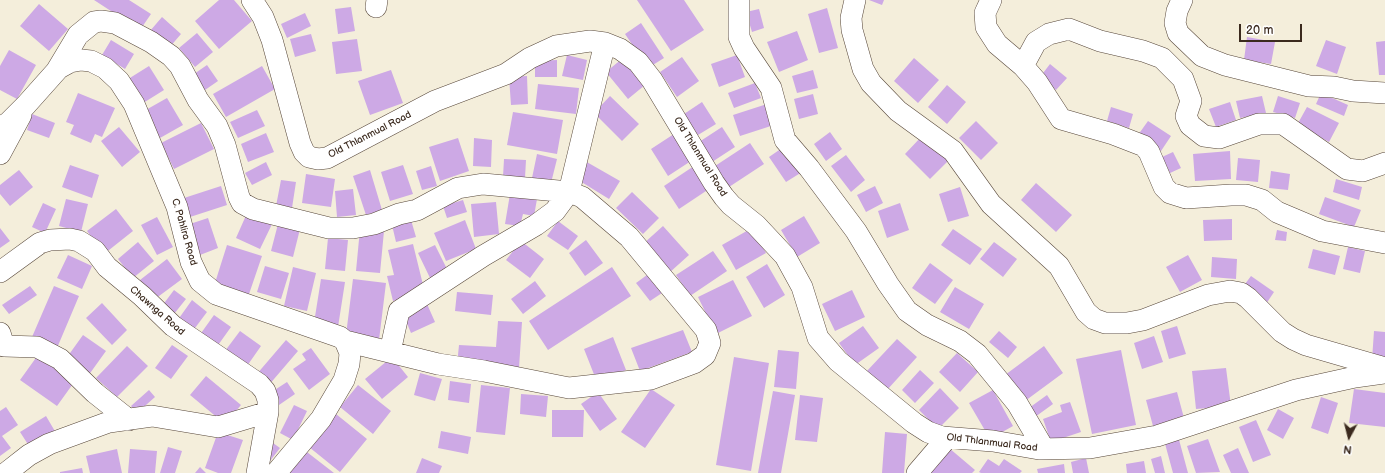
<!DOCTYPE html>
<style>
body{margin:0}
#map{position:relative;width:1385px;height:473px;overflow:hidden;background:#f4eedb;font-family:"Balsamiq Sans",sans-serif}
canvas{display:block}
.north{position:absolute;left:1329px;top:417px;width:40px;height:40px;-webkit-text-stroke:3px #fff;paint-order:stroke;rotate:187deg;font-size:11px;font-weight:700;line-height:16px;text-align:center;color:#3b2a1e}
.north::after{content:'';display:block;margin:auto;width:14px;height:18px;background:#3b2a1e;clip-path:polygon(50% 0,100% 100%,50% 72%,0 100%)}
.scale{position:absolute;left:1239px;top:24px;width:63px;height:18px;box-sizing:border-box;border:2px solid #3b2a1e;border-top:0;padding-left:5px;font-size:12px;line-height:14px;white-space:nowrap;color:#3b2a1e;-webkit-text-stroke:3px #fff;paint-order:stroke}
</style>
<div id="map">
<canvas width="1385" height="473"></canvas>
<div class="north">N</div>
<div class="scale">20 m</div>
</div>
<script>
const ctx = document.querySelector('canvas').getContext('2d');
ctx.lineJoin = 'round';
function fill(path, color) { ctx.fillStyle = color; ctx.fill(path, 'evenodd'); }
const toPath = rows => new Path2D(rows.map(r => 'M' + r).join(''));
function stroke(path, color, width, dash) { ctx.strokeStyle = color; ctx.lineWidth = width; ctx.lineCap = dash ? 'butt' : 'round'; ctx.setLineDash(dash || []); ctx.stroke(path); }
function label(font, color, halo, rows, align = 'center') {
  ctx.font = font + ' "Balsamiq Sans",sans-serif'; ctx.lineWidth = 3; ctx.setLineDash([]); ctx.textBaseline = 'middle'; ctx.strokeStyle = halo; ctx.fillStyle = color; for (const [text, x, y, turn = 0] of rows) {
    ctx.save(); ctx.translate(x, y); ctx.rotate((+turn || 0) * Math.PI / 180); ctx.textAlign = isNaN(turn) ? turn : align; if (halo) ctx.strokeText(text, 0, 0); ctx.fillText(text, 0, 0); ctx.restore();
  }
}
const building = toPath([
 [94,0,129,0,151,14,140,30],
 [219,0,234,0,252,21,219,49,195,21],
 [637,0,684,0,704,30,671,51],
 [869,0,884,0,882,5],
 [39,4,68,29,49,51,20,26],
 [351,7,355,31,338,34,335,9],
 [827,8,838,48,819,53,808,14],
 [759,9,764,28,752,32,746,12],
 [305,13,311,26,287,38,281,24],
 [162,17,181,34,169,48,150,31],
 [641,23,664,58,648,68,625,34],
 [797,31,808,60,779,72,767,42],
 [197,33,213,52,195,67,179,48],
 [311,34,316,51,295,57,290,39],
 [1247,37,1275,42,1271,64,1244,60],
 [357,39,362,71,336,74,332,42],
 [111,40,134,54,125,69,102,55],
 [1326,40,1346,47,1337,74,1316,66],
 [1385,41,1385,75,1379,75,1376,42],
 [9,50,36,65,17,99,0,90,0,66],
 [567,55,587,60,583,80,562,76],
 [737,55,745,77,719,87,711,64],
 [682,57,699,81,677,97,660,72],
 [623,58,645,85,628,99,606,72],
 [914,58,939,80,918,103,894,81],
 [557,60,557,77,535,77,535,61],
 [1050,64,1067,78,1056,90,1040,77],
 [207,65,218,81,205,90,194,74],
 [149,66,164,90,140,105,125,81],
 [262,66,275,89,226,117,213,94],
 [391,70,403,103,370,115,358,81],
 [813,70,818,88,797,93,792,76],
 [527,76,528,104,511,105,509,77],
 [755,83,761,98,734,108,728,93],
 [538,84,579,88,576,114,535,109],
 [947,85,966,102,947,124,928,107],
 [78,93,115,108,102,137,95,134,91,143,70,134,74,125,66,122],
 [1321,93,1348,105,1344,116,1316,104],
 [813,94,818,114,799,119,794,99],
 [610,96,639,124,622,141,594,113],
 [1262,96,1266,113,1240,118,1236,101],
 [1278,96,1300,103,1295,118,1273,112],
 [167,98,183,125,160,138,144,111],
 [702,102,716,124,698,135,684,114],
 [1230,102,1236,120,1216,127,1209,109],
 [767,104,774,125,740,136,733,115],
 [1111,107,1133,114,1129,128,1107,121],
 [1307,107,1339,123,1329,142,1297,125],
 [257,110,265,126,238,138,230,122],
 [513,112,563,120,557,154,507,145],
 [32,114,55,123,49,138,27,130],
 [976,121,998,143,981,160,959,138],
 [1148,121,1171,136,1161,151,1138,135],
 [201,123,214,149,174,169,161,143],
 [119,127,140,152,122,167,101,141],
 [722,127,735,147,712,162,699,142],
 [830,132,842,149,826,161,814,144],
 [266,133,274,152,248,162,241,144],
 [674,134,691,161,668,176,651,149],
 [922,136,948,161,930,179,905,154],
 [458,138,469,171,440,181,429,147],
 [474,138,492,140,491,167,473,166],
 [750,143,764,164,729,187,715,166],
 [785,146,802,172,786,182,769,157],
 [1230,151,1231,179,1195,181,1193,154],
 [1173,152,1181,168,1170,173,1162,157],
 [537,154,557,159,551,183,532,178],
 [846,155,865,180,851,192,831,166],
 [1238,158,1260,160,1258,182,1236,180],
 [504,159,526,160,525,178,503,177],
 [585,161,620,181,609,199,575,178],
 [266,162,272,175,252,185,245,173],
 [70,165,99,175,92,198,62,187],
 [403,165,413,194,390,201,381,172],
 [431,166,437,186,422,190,416,171],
 [694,166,709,189,679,209,664,186],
 [19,170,33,187,10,206,0,194,0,185],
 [370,170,382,210,366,215,353,176],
 [1271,171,1290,174,1288,190,1269,188],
 [306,174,335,179,331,207,302,203],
 [1336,179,1362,187,1359,200,1333,192],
 [281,180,296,182,292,208,276,206],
 [1036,183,1072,215,1056,232,1021,200],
 [221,186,227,205,190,217,184,198],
 [875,186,883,203,866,212,857,195],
 [960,187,969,216,948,222,939,194],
 [353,189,356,215,337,217,335,191],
 [632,192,659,218,643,234,616,208],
 [510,194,537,199,534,216,523,214,520,226,505,224],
 [1325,197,1361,210,1354,227,1319,214],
 [66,199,88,204,81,232,59,226],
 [463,200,467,212,447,218,443,206],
 [496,202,499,234,474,237,471,204],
 [43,203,56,209,45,233,32,227],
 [900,203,909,230,887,238,878,211],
 [116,209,133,231,104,254,87,231],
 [248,211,273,222,260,249,236,238],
 [804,216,820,243,797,257,781,230],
 [157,217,173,247,157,255,141,225],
 [208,218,218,248,200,255,190,224],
 [1232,219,1232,240,1204,241,1203,220],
 [411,220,416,237,396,242,392,225],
 [465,220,476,249,446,261,434,233],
 [558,221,578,236,568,250,547,236],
 [278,224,300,229,293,257,271,251],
 [663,226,689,255,669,273,643,244],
 [0,228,10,241,0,248],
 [752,228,766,253,736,270,722,245],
 [360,229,384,231,380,273,356,271],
 [953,229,982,249,970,265,941,245],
 [1277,230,1287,232,1286,241,1275,240],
 [328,238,348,240,345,271,325,269],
 [586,240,603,263,585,276,569,253],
 [521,241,544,259,530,278,506,260],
 [138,242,154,261,133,278,118,259],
 [994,242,1017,259,1003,277,980,259],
 [413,244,425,293,393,301,387,276,394,275,388,250],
 [227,245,262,256,248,297,214,286],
 [435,245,448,271,431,280,418,253],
 [1348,247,1365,251,1360,273,1343,269],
 [1313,249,1340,256,1335,275,1308,268],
 [713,251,727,271,690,296,676,275],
 [68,255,92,266,82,289,57,278],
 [1188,255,1202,280,1180,292,1166,267],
 [1212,257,1237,259,1236,279,1211,277],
 [167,259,182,279,155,299,140,280],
 [930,263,953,280,935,304,912,288],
 [767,264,785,295,764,308,746,277],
 [265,266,289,273,281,299,257,292],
 [293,267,316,273,307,311,284,306],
 [612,267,631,296,548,350,529,321],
 [647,275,662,293,650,301,636,283],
 [1251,276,1274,292,1266,304,1242,288],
 [321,279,345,282,338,327,314,323],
 [353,279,386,283,379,340,346,335],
 [733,280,752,316,716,334,698,297],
 [535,281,546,296,523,314,511,299],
 [30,286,37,295,9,314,2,305],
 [54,286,79,296,57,348,32,337],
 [955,287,984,304,969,329,940,312],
 [174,290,186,299,174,314,162,306],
 [852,290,865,317,835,331,822,304],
 [457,292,493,295,491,315,455,311],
 [192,300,207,312,192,332,177,321],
 [102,303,127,330,112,345,86,318],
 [427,304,435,322,411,333,403,314],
 [214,315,231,327,216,348,199,336],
 [498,321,522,322,519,368,457,365,459,345,496,347],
 [863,326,879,348,855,365,839,343],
 [1177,326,1186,354,1169,359,1161,331],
 [683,330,692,352,640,371,631,348],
 [240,331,261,346,247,366,225,351],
 [999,331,1017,347,1008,358,989,342],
 [1374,331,1385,332,1385,361,1372,360],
 [83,335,106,351,88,376,65,360],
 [1154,336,1163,362,1142,369,1134,343],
 [613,337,626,370,597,382,584,349],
 [897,339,917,357,887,390,866,372],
 [286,340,298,351,268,386,256,375],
 [172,345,188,356,171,379,155,368],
 [127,346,148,366,117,397,96,378],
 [1044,346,1063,373,1025,401,1005,375],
 [311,348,330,374,309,390,293,369,306,360,302,354],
 [778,350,799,352,796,389,774,387],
 [1121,350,1136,425,1092,434,1076,359],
 [957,353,978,372,960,392,939,372],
 [38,355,75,381,57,406,20,380],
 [392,357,408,377,382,399,365,379],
 [734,357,769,363,751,471,716,465],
 [1226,368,1231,406,1196,409,1192,371],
 [920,370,934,383,915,403,902,390],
 [420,373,442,379,435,401,414,395],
 [206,376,241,405,225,424,190,395],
 [450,381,471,384,469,403,448,400],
 [287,382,295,394,279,405,270,393],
 [358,385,391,411,373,434,340,407],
 [481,385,510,388,505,435,476,432],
 [940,388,959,408,938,429,919,410],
 [651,389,675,405,645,448,621,432],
 [1354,389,1385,393,1385,427,1349,423],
 [149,390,155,397,137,413,131,406],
 [993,390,1013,426,990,439,969,403],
 [773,391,795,395,781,473,758,473],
 [598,392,617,419,600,431,581,404],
 [1177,392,1184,418,1153,426,1146,400],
 [521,394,548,396,546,417,520,414],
 [800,395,823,398,817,442,795,440],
 [1047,395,1053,404,1035,417,1029,408],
 [1321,397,1338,403,1328,434,1311,428],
 [1070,402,1081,432,1051,442,1043,419,1062,412,1060,405],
 [294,405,307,411,293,440,280,433],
 [6,407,18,425,2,436,11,448,0,456,0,411],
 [1278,409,1294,418,1283,439,1267,430],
 [552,410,584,410,583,437,552,437],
 [336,414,367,439,340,472,309,447],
 [46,416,56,433,31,449,20,432],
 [1256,420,1271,455,1253,462,1239,427],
 [441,431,471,437,468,454,438,448],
 [218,432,243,440,231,473,218,473,205,468],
 [885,432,907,434,904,473,882,473],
 [1178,436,1188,473,1173,473,1164,440],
 [1208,439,1220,472,1196,473,1187,446],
 [273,443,280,448,270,461,263,456],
 [168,447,182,451,175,473,160,473],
 [949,448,975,470,972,473,927,473],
 [1238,448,1249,473,1231,473,1223,455],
 [117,449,122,473,90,473,86,456],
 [130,449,157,451,155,473,128,473],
 [303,449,334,473,283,473],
 [1161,456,1165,473,1155,473,1151,459],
 [422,458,442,466,439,473,416,473],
 [1086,458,1089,473,1073,473,1071,462],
 [988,459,999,466,1004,459,1022,471,1020,473,981,473,979,472],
 [1144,461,1146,473,1127,473,1126,464],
 [1064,464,1065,473,1038,473,1037,469],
 [200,467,206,473,195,473],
 [82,468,83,473,60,473,60,472]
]);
const minor = toPath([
 [252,0,263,17,272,40,300,143,304,152,309,157,318,159,327,158,435,101,506,74,530,58,556,46,590,41,605,43,620,49,638,62,652,80,714,183,724,197,731,205,756,225,785,256,802,287,818,338,838,361,914,423,928,432,942,437,993,441,1039,449,1090,448,1157,436,1296,390,1355,377,1385,373],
 [739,0,739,37,744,48,771,88,785,140,809,168,856,231,888,284,907,311,927,325,960,341,977,354,1017,403,1044,449],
 [855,0,851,18,852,30,863,69,871,83,898,111,953,151,991,204,1059,266,1086,312,1094,319,1105,323,1127,323,1143,320,1208,295,1230,291,1241,293,1248,298,1282,332,1293,339,1306,345,1385,368],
 [991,0,985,13,986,27,997,44,1023,66,1037,82,1061,119,1113,134,1144,146,1149,152,1164,187,1170,193,1186,198,1231,195,1246,195,1262,200,1277,212,1322,231,1385,243],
 [1182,0,1177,11,1175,23,1178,33,1202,56,1225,65,1309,86,1334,87,1353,91,1385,93],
 [376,7,377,0],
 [1023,66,1036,42,1049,34,1069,29,1100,41,1143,51,1162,58,1183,79,1191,101,1186,116,1190,125,1204,136,1219,138,1259,124,1283,124,1347,169,1363,171,1385,163],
 [57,70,78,35,94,22,101,21,115,23,151,42,171,56,180,66,198,100,217,126,225,145,239,197,242,203,253,209,329,228,353,228,374,224,399,214,417,210,458,188,483,184,569,192,582,197,629,237,706,330,710,343,705,355,694,363,651,379,569,388,484,371,438,364,345,341],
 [0,127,8,123,26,105,59,68,70,62,81,60,91,61,105,68,119,81,134,104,177,207,191,262,200,281,216,294,340,337,345,341,350,353,349,364,344,380,321,419,276,473],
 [0,154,21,115],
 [0,272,40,243,50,240,70,239,79,241,95,251,107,267,142,296,173,326,259,384,265,391,268,400,268,412,257,473],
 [0,333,4,346,37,347,60,359,95,393,129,420],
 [390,352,399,311,483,256,536,225,555,211,569,192,605,43],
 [6,473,29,455,49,444,109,422,152,416,218,427,268,412],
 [917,473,947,438]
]);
const streetNames = [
 ["Old Thlanmual Road",370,135,-27],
 ["Old Thlanmual Road",700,157,58],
 ["C. Pahlira Road",184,232,74],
 ["Chawnga Road",157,311,41],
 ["Old Thlanmual Road",992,443,7]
];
fill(building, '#cda9e5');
stroke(minor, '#57473a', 22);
stroke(minor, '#fff', 21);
label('10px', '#3b2a1e', '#fff', streetNames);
</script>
